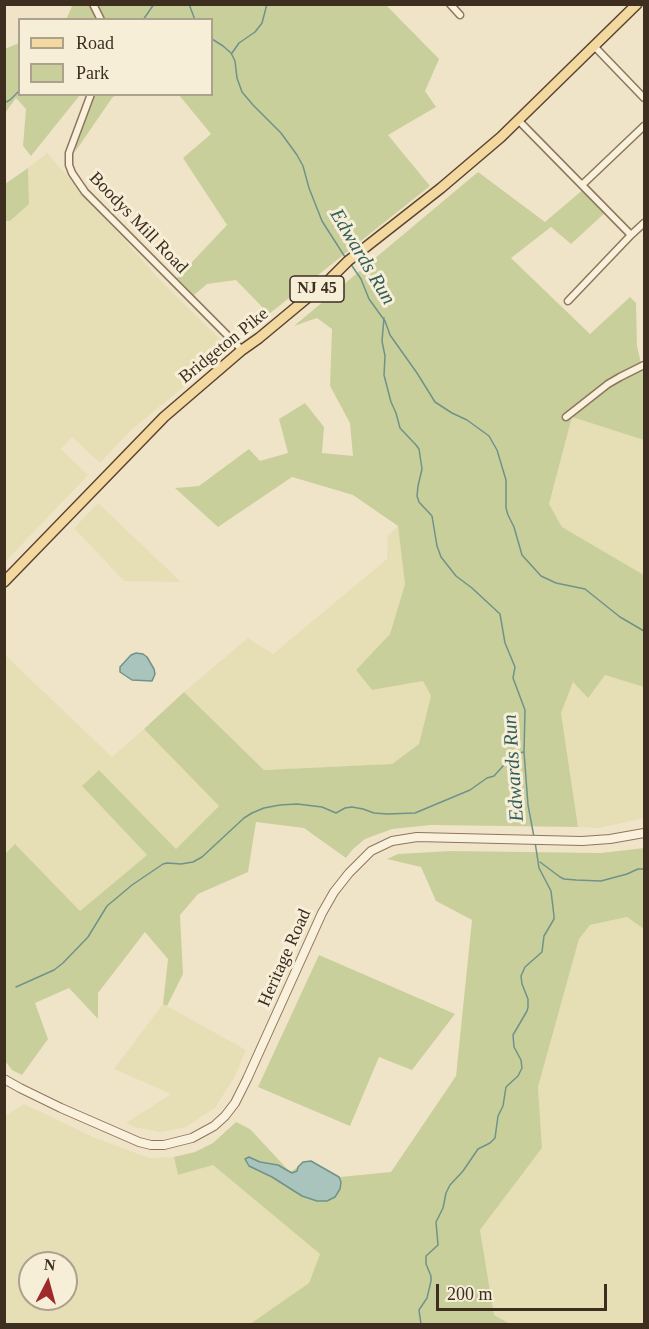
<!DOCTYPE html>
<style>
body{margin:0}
#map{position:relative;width:649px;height:1329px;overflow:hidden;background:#f0e4c8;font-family:Georgia,serif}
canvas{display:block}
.frame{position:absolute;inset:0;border:6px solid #3d2e20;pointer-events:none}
.legend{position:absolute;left:18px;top:18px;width:195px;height:78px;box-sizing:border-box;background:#f7eed8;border:2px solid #ada18e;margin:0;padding:8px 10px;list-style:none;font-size:18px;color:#3d2e20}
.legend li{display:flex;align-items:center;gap:12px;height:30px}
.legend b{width:30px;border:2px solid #ada18e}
.north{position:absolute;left:18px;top:1251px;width:60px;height:60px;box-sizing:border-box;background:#f7eed8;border:2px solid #ada18e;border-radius:50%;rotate:6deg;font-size:16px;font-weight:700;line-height:24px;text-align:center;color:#3d2e20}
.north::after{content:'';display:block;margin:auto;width:21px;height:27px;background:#9e2a2b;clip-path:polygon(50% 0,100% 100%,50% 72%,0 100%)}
.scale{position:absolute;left:436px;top:1284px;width:171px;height:27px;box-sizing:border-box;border:3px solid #3d2e20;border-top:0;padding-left:8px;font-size:18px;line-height:21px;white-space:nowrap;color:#3d2e20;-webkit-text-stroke:4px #f7eed8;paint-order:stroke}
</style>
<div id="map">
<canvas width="649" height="1329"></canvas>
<div class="frame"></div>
<ul class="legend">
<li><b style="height:8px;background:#f3d9a0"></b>Road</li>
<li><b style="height:16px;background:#c9cf9b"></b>Park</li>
</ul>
<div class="north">N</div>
<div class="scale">200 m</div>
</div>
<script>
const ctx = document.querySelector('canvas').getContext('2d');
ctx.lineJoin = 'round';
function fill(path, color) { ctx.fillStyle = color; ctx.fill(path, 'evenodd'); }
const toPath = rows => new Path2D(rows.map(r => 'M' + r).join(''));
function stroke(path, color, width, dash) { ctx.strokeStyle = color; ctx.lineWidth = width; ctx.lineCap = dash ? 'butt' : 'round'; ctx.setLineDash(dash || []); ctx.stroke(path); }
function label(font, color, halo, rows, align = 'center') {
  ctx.font = font + ' Georgia,serif'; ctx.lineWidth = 6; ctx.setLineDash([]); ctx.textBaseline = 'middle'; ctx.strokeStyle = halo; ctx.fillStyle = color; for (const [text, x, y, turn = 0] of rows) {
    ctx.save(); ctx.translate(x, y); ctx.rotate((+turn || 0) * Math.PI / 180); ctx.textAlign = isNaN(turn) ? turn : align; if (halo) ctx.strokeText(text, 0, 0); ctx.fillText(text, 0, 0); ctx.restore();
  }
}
const farmland = toPath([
 [47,153,159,279,230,349,131,430,100,463,72,437,61,449,88,475,5,562,5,221,10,221,29,204,28,168],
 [572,417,644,440,644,575,562,527,549,504],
 [98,503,181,582,124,581,74,528],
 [398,526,405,583,390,634,356,670,372,690,423,681,431,696,419,744,392,764,264,770,184,692,248,638,273,654,387,559,388,535],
 [5,655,112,757,144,729,219,806,176,849,99,770,82,786,147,855,80,911,16,845,5,854],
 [605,675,644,687,644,818,599,828,578,827,561,713,573,681],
 [627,917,644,929,644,1324,510,1324,494,1315,480,1230,542,1148,538,1087,579,939,590,925],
 [163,1004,246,1050,235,1076,215,1108,186,1127,161,1132,134,1127,126,1123,171,1094,114,1069],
 [24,1104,93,1137,149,1158,174,1157,178,1175,213,1165,320,1254,309,1283,250,1324,5,1324,5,1116],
 [30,1263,66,1263,66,1299,30,1299]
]);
const green = toPath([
 [73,4,386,5,439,59,425,91,436,107,388,135,430,186,269,314,236,280,207,284,194,295,177,278,227,225,183,158,211,134,179,95,212,94,212,20,66,20],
 [19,43,20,94,80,95,31,156,23,146,26,109,16,98,5,113,5,49],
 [87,95,116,95,112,98,75,152],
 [28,168,29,204,10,221,5,221,5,184],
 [478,172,545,222,585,188,607,211,571,244,551,227,511,258,590,334,630,297,636,303,637,346,644,377,644,440,572,417,549,504,562,527,644,575,644,687,605,675,588,698,573,682,561,713,578,827,431,825,392,829,365,839,353,849,346,858,304,828,256,822,248,872,198,894,180,915,183,974,167,1006,163,1004,168,959,145,932,98,993,98,1019,69,988,35,1003,48,1039,22,1075,12,1070,5,1061,5,854,15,844,80,911,147,855,82,786,99,770,176,849,219,806,144,729,184,692,264,770,392,764,419,744,431,696,423,681,372,690,356,670,390,634,405,584,398,526,353,495,292,477,218,527,175,488,199,486,249,449,260,461,288,453,279,419,305,403,324,427,322,453,353,456,350,423,330,386,332,329,317,318,294,326],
 [644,848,644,929,627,917,590,925,579,939,538,1087,542,1148,480,1230,494,1315,510,1324,250,1324,309,1283,320,1254,213,1165,178,1175,174,1157,195,1152,213,1143,236,1122,250,1129,290,1172,308,1161,340,1177,391,1172,456,1076,472,920,436,901,421,867,387,859,398,854,450,851,601,853],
 [319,955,455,1014,412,1070,379,1057,350,1126,258,1087]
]);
const water = toPath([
 [136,653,143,654,147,657,154,669,155,674,152,681,132,680,120,672,120,667,131,655,136,653],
 [249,1157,260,1162,278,1165,292,1173,297,1171,298,1167,303,1162,311,1161,339,1177,341,1182,340,1189,335,1197,327,1201,317,1201,302,1196,272,1177,249,1166,245,1159,249,1157]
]);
const stream = toPath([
 [189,4,195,20],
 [143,20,154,4],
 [212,39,223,46,231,53,235,61,237,78,242,92,253,105,281,133,297,155,303,166,309,188,322,221,345,257],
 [232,53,239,43,255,32,262,23,267,4],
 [4,103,10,100,20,90],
 [350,263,361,279,369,299,385,321,390,335,417,373,435,402,452,413,467,420,489,436,497,450,506,480,506,508,508,515,514,527,522,555,541,576,556,583,585,589,620,617,644,631],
 [384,318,382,341,385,356,384,375,391,402,396,413,400,428,416,445,419,449,422,469,418,486,417,496,419,502,432,516,437,546,441,557,456,576,472,588,500,614,505,643,515,667,513,678,525,710,524,752,528,805,534,837],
 [540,862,560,877,564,879,576,880,601,881,627,874,638,869,644,869],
 [16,987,54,970,63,963,88,937,107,906,132,885,163,864,167,863,181,864,193,862,202,857,244,818,252,813,264,808,280,805,297,804,322,807,336,813,345,808,352,807,363,809,374,813,387,814,415,813,470,790,487,778,494,776,511,757,523,752],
 [421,1324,419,1310,427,1298,431,1281,431,1276,426,1264,426,1256,438,1245,436,1222,443,1208,446,1193,450,1185,463,1171,478,1149,490,1143,495,1138,498,1116,503,1106,506,1087,518,1076,522,1068,521,1060,514,1047,513,1035,527,1011,528,1007,528,999,522,984,521,976,525,967,542,952,544,936,554,919,554,916,551,891,539,868,535,842]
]);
const minor = toPath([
 [93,4,101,20],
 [450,4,460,15],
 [594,46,644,98],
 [91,94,69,153,69,165,72,173,85,192,242,350],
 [519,121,631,235],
 [583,184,644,126],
 [568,301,631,235,644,223],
 [566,417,608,384,620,377,644,365]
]);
const tertiary = toPath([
 [4,1079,20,1088,61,1108,139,1142,151,1145,164,1145,192,1138,214,1126,225,1116,235,1103,247,1079,322,913,334,892,349,873,371,851,392,841,417,837,582,841,610,839,644,833]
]);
const primary = toPath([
 [4,582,164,417,242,350,259,338,330,279,348,261,441,188,501,137,637,4]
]);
const shields = [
 [317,289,54]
];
const shieldNames = [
 ["NJ 45",317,289]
];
const streetNames = [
 ["Boodys Mill Road",138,223,46],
 ["Bridgeton Pike",224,346,-39],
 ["Heritage Road",285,958,-66]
];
const waterNames = [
 ["Edwards Run",362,257,59],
 ["Edwards Run",514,768,-94]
];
fill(farmland, '#e6deb5');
fill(green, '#c9cf9b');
fill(water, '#a9c4bc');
stroke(water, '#6f938a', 1.5);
stroke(stream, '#6f938a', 1.5);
stroke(minor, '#8d765c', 9);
stroke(tertiary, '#8d765c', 10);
stroke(primary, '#5b4430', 12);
stroke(minor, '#faf1dc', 6);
stroke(tertiary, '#faf1dc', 8);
stroke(primary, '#f3d9a0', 9);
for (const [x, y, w] of shields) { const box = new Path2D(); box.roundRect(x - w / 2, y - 13, w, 26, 4.5); ctx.fillStyle = '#f7eed8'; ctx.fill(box); stroke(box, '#3d2e20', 1.5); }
label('bold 16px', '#3d2e20', null, shieldNames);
label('18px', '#3d2e20', '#f7eed8', streetNames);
label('italic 20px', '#2f5d5a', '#f7eed8', waterNames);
</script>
